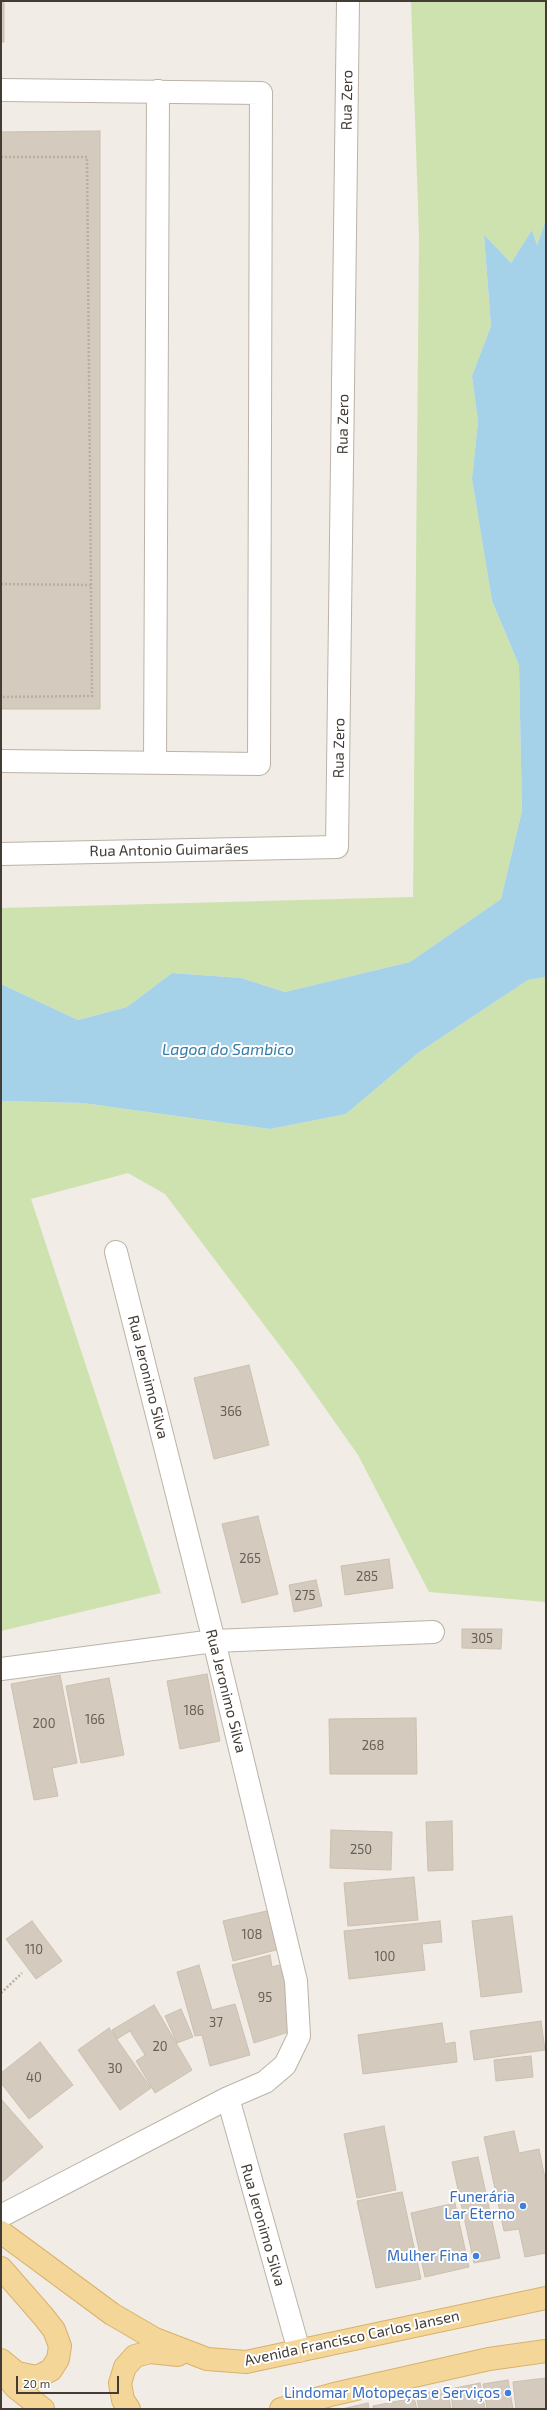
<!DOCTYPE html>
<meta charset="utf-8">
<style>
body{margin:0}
#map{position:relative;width:547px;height:2410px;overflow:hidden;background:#f1ece5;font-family:"Exo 2",sans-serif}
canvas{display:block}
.frame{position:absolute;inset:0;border:2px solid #423c35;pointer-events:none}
.scale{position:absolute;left:16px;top:2376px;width:103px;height:18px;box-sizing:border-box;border:2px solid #423c35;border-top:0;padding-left:5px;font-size:12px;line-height:14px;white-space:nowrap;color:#423c35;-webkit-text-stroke:3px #fff;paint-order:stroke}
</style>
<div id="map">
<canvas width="547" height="2410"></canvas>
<div class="frame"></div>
<div class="scale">20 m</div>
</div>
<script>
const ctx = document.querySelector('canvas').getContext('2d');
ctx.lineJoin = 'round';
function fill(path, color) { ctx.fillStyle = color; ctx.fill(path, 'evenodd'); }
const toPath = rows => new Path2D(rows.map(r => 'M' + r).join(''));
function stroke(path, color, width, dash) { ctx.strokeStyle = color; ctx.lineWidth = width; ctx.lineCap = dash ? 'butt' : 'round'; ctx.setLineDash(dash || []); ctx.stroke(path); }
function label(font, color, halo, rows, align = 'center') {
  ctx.font = font + ' "Exo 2",sans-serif'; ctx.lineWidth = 4; ctx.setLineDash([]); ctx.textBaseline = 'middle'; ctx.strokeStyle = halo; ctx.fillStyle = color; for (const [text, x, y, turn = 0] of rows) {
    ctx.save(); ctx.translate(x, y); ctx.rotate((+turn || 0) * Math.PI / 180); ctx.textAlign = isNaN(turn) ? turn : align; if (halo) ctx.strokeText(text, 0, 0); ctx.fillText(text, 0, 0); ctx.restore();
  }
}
const green = toPath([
 [411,1,546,1,546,220,537,245,532,230,511,263,484,236,491,326,472,376,478,422,472,479,492,601,519,665,522,811,501,899,410,962,285,992,241,978,172,973,127,1007,78,1020,1,984,1,908,413,897,419,236],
 [546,977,546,1602,429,1592,358,1455,296,1367,165,1194,128,1173,31,1199,161,1593,1,1631,1,1101,83,1103,270,1129,346,1114,418,1053,528,980]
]);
const water = toPath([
 [546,220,546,977,528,980,418,1053,346,1114,270,1129,83,1103,1,1101,1,984,78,1020,127,1007,172,973,241,978,285,992,410,962,501,899,522,811,519,665,492,601,472,479,478,422,472,376,491,326,484,235,511,263,532,230,537,245]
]);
const building = toPath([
 [1,1,4,1,4,42,1,42,1,1],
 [100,131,100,709,1,709,1,132,100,131],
 [249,1365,269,1445,214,1459,194,1378,249,1365],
 [258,1516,278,1594,242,1603,222,1524,258,1516],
 [389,1559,393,1588,345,1595,341,1566,389,1559],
 [316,1580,322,1606,294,1612,289,1585,316,1580],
 [462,1629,502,1629,501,1649,462,1648,462,1629],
 [207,1674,220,1741,180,1749,167,1681,207,1674],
 [60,1675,77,1763,52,1768,58,1796,34,1800,11,1684,60,1675],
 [109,1678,124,1755,81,1763,66,1686,109,1678],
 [416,1718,417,1774,330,1774,329,1719,416,1718],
 [452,1821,453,1870,428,1871,426,1822,452,1821],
 [331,1830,392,1832,391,1870,330,1868,331,1830],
 [414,1877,418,1920,348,1926,344,1883,414,1877],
 [271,1910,280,1949,233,1961,223,1921,271,1910],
 [512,1916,522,1992,481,1997,472,1921,512,1916],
 [32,1921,62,1961,36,1979,6,1939,32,1921],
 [440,1921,442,1942,422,1944,425,1970,349,1979,344,1931,440,1921],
 [270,1955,272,1967,283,1964,295,2030,254,2043,232,1965,270,1955],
 [199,1965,212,2010,235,2004,250,2055,210,2066,202,2035,195,2036,177,1972,199,1965],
 [154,2005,192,2070,155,2093,136,2061,145,2055,130,2031,117,2039,112,2030,154,2005],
 [181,2009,193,2037,177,2043,165,2016,181,2009],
 [541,2021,545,2050,474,2060,470,2031,541,2021],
 [442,2023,445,2044,455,2042,457,2062,363,2074,358,2035,442,2023],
 [109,2028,151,2088,120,2110,78,2050,109,2028],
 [40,2042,73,2085,29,2119,1,2083,1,2073,40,2042],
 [531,2056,533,2077,496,2081,494,2060,531,2056],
 [1,2099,43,2147,1,2183,1,2099],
 [384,2126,396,2190,357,2198,344,2134,384,2126],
 [514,2131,519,2153,539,2149,546,2183,546,2253,525,2257,519,2229,504,2231,484,2137,514,2131],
 [478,2157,500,2258,474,2263,452,2162,478,2157],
 [402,2192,421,2279,376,2288,357,2201,402,2192],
 [455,2203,469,2267,425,2277,411,2213,455,2203],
 [546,2378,546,2409,516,2409,513,2382,546,2378],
 [508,2380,513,2409,487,2409,483,2384,508,2380],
 [480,2383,485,2409,453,2409,450,2389,480,2383],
 [447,2389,451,2409,419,2409,416,2394,447,2389],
 [414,2398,417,2409,373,2409,373,2406,414,2398],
 [368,2403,369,2409,342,2409,368,2403]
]);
const path = toPath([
 [1,157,87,157,92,696,1,697],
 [1,584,91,585],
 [1,1993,22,1973]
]);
const minor = toPath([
 [1,90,261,93,259,764,1,761],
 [155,763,158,91],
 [1,854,337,847,348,1],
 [1,1669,214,1641,433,1632],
 [228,2098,299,2351],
 [1,2216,228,2098,265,2082,285,2065,299,2036,296,1981,214,1641,116,1252]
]);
const major = toPath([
 [1,2232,112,2314,155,2339,207,2359,246,2362,546,2298],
 [1,2268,43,2316,54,2330,60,2346,58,2359,51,2370,37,2377,17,2373,1,2360],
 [1,2369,15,2387,43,2409],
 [129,2409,123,2400,120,2383,125,2367,135,2356,150,2352,178,2355],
 [281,2409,334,2394,489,2359,546,2351]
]);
const markers = [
 [523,2206,4,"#3f7fe0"],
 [476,2256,4,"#3f7fe0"],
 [508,2393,4,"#3f7fe0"]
];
const numberNames = [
 ["366",231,1412],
 ["265",250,1559],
 ["285",367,1577],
 ["275",305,1596],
 ["305",482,1639],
 ["186",194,1711],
 ["166",95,1720],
 ["200",44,1724],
 ["268",373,1746],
 ["250",361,1850],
 ["108",252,1935],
 ["110",34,1950],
 ["100",385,1957],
 ["95",265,1998],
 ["37",216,2023],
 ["20",160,2047],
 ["30",115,2069],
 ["40",34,2078]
];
const streetNames = [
 ["Rua Zero",347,100,-89],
 ["Rua Zero",343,424,-89],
 ["Rua Zero",339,748,-89],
 ["Rua Antonio Guimarães",169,850,-1],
 ["Rua Jeronimo Silva",148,1377,76],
 ["Rua Jeronimo Silva",226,1691,76],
 ["Rua Jeronimo Silva",263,2225,74],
 ["Avenida Francisco Carlos Jansen",352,2338,-12]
];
const shopNames = [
 ["Funerária",515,2197],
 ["Lar Eterno",515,2214],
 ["Mulher Fina",468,2256],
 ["Lindomar Motopeças e Serviços",500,2393]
];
const waterNames = [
 ["Lagoa do Sambico",228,1050]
];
fill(green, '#cee2b0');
fill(water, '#a5d1e9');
fill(building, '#d4cabe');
stroke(building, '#cbbfaf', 1);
stroke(minor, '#bbb3a8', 24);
stroke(major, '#d8b26b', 24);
stroke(path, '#bcae9b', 2.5, [2, 2]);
stroke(minor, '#fff', 22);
stroke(major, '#f5d699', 22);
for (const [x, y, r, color] of markers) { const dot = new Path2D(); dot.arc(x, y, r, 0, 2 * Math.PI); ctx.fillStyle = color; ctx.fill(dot); stroke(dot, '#fff', 1.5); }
label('13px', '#666057', null, numberNames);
label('15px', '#423c35', '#fff', streetNames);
label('15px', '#366cbe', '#fff', shopNames, 'right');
label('italic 16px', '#387ca4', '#fff', waterNames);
</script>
